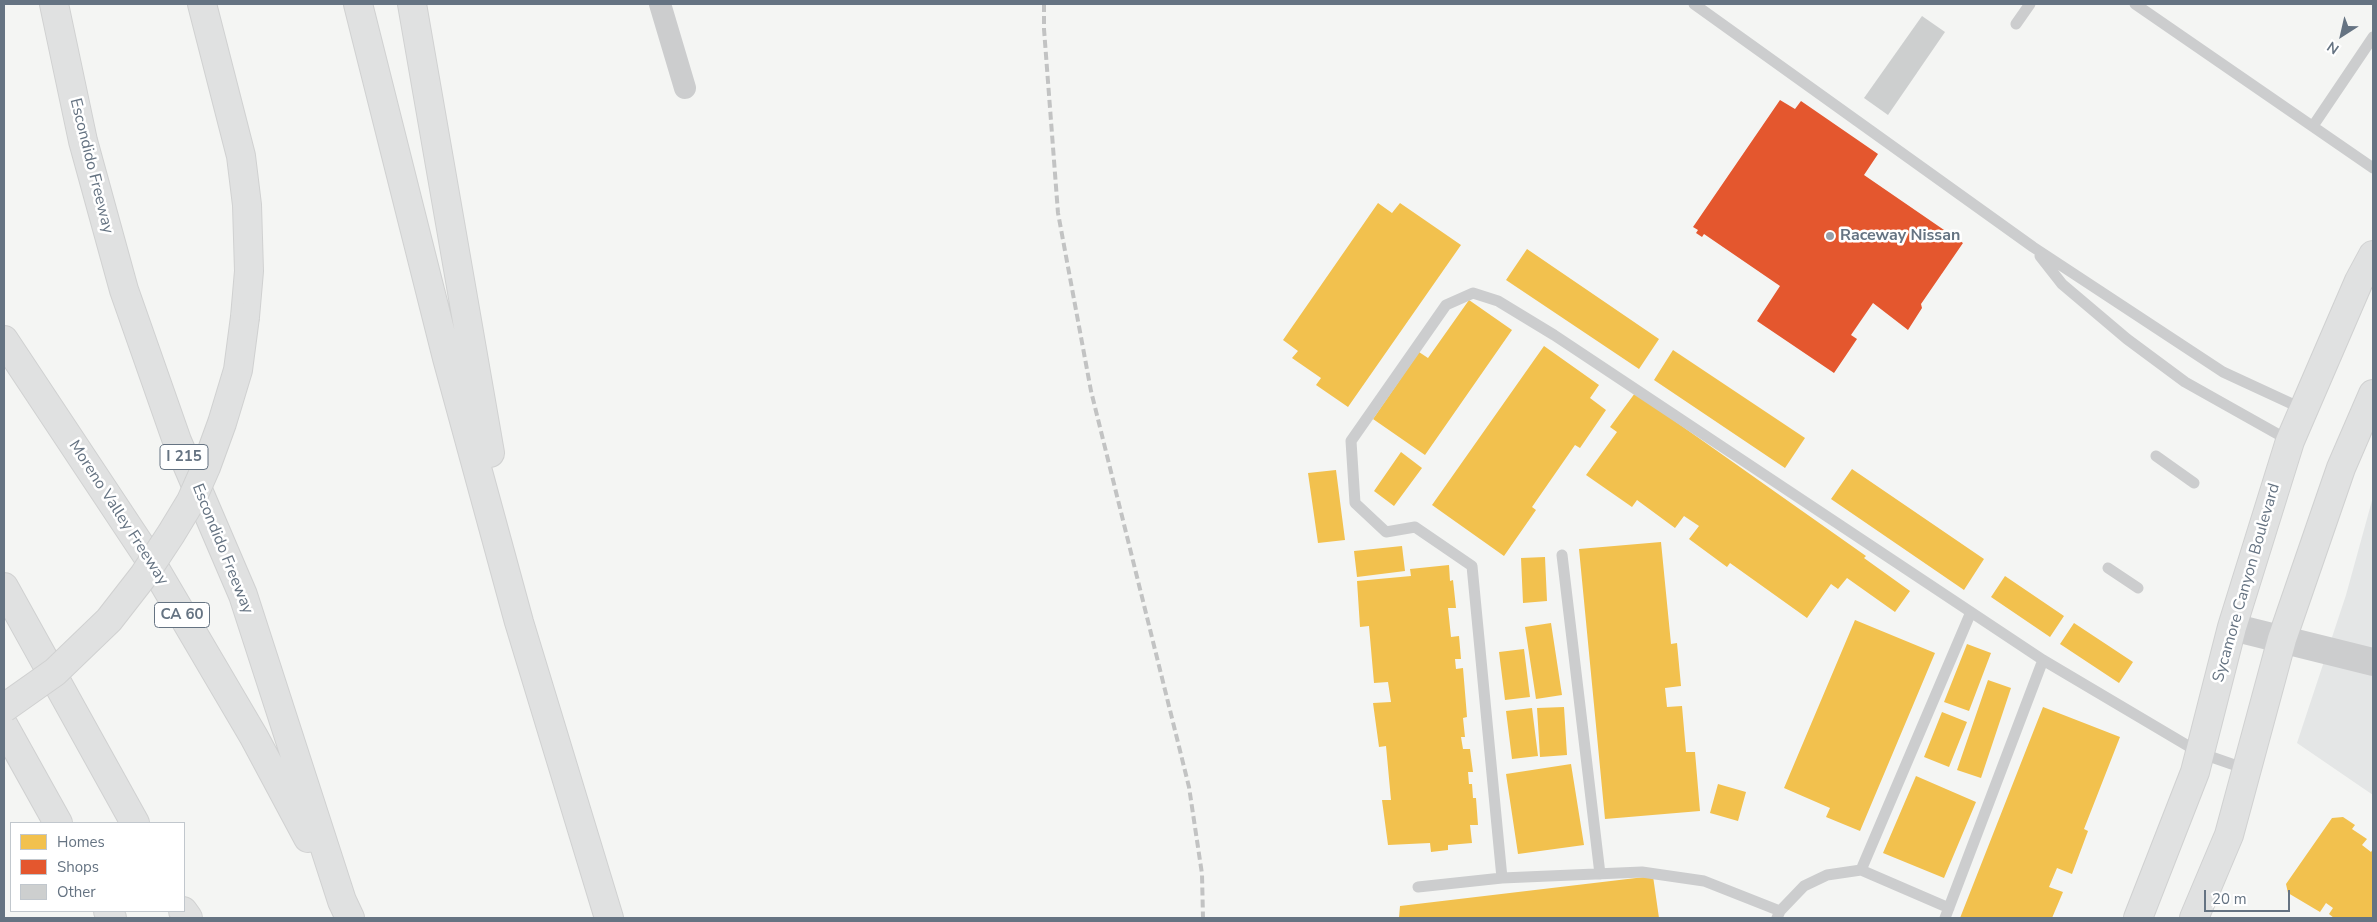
<!DOCTYPE html>
<style>
body{margin:0}
#map{position:relative;width:2377px;height:922px;overflow:hidden;background:#f4f5f3;font-family:"Nunito Sans",sans-serif}
canvas{display:block}
.frame{position:absolute;inset:0;border:5px solid #657382;pointer-events:none}
.legend{position:absolute;left:10px;top:822px;width:175px;height:90px;box-sizing:border-box;background:#fff;border:1px solid #c1c7cd;margin:0;padding:6px 9px;list-style:none;font-size:15px;color:#657382}
.legend li{display:flex;align-items:center;gap:10px;height:25px}
.legend b{width:25px;border:1px solid #c1c7cd}
.north{position:absolute;left:2317px;top:10px;width:50px;height:50px;-webkit-text-stroke:4px #fff;paint-order:stroke;rotate:215deg;font-size:14px;font-weight:700;line-height:20px;text-align:center;color:#657382}
.north::after{content:'';display:block;margin:auto;width:18px;height:22px;background:#657382;clip-path:polygon(50% 0,100% 100%,50% 72%,0 100%)}
.scale{position:absolute;left:2204px;top:890px;width:86px;height:22px;box-sizing:border-box;border:2px solid #657382;border-top:0;padding-left:6px;font-size:15px;line-height:18px;white-space:nowrap;color:#657382;-webkit-text-stroke:4px #fff;paint-order:stroke}
</style>
<div id="map">
<canvas width="2377" height="922"></canvas>
<div class="frame"></div>
<ul class="legend">
<li><b style="height:14px;background:#f2c14e"></b>Homes</li>
<li><b style="height:14px;background:#e4572e"></b>Shops</li>
<li><b style="height:14px;background:#cdcfcf"></b>Other</li>
</ul>
<div class="north">N</div>
<div class="scale">20 m</div>
</div>
<script>
const ctx = document.querySelector('canvas').getContext('2d');
ctx.lineJoin = 'round';
function fill(path, color) { ctx.fillStyle = color; ctx.fill(path, 'evenodd'); }
const toPath = rows => new Path2D(rows.map(r => 'M' + r).join(''));
function stroke(path, color, width, dash) { ctx.strokeStyle = color; ctx.lineWidth = width; ctx.lineCap = dash ? 'butt' : 'round'; ctx.setLineDash(dash || []); ctx.stroke(path); }
function label(font, color, halo, rows, align = 'center') {
  ctx.font = font + ' "Nunito Sans",sans-serif'; ctx.lineWidth = 5; ctx.setLineDash([]); ctx.textBaseline = 'middle'; ctx.strokeStyle = halo; ctx.fillStyle = color; for (const [text, x, y, turn = 0] of rows) {
    ctx.save(); ctx.translate(x, y); ctx.rotate((+turn || 0) * Math.PI / 180); ctx.textAlign = isNaN(turn) ? turn : align; if (halo) ctx.strokeText(text, 0, 0); ctx.fillText(text, 0, 0); ctx.restore();
  }
}
const built = toPath([
 [2373,497,2373,795,2297,743,2346,595]
]);
const homes = toPath([
 [1378,203,1392,213,1400,203,1461,245,1348,407,1316,385,1321,378,1292,358,1298,351,1283,340],
 [1527,249,1659,339,1639,369,1506,280],
 [1469,300,1512,330,1425,455,1373,419,1419,352,1428,358],
 [1544,346,1599,385,1590,398,1606,410,1580,448,1575,445,1532,507,1536,510,1504,556,1432,505],
 [1673,350,1805,438,1785,468,1654,380],
 [1635,393,1866,556,1864,558,1910,591,1895,612,1847,578,1838,589,1831,584,1807,618,1730,563,1727,567,1689,539,1699,526,1684,516,1675,528,1637,500,1632,507,1586,475,1617,432,1610,427],
 [1401,452,1422,468,1394,506,1374,491],
 [1852,469,1984,559,1964,590,1831,499],
 [1336,470,1345,540,1318,543,1308,473],
 [1661,542,1671,644,1677,643,1681,686,1665,688,1667,707,1682,706,1686,752,1695,752,1700,811,1605,819,1579,549],
 [1402,546,1405,571,1357,577,1354,551],
 [1545,557,1547,601,1523,603,1521,558],
 [1449,565,1450,581,1453,580,1456,608,1448,608,1451,637,1459,636,1461,659,1455,659,1456,669,1463,668,1467,717,1463,718,1465,737,1461,737,1463,749,1470,749,1473,772,1468,772,1469,784,1472,784,1473,798,1476,798,1478,825,1470,825,1472,843,1448,845,1448,850,1431,852,1430,843,1388,845,1382,800,1391,800,1386,746,1379,747,1373,703,1391,702,1388,682,1374,683,1369,626,1360,627,1357,581,1411,576,1410,569],
 [2005,576,2064,616,2050,637,1991,597],
 [1855,620,1935,653,1860,831,1826,817,1830,808,1784,788],
 [1551,623,1562,695,1536,699,1525,627],
 [2074,623,2133,662,2119,683,2060,644],
 [1967,644,1991,653,1969,711,1944,702],
 [1524,649,1530,697,1505,700,1499,652],
 [1988,680,2011,688,1981,778,1957,770],
 [1564,707,1567,755,1540,757,1537,708],
 [2043,707,2120,737,2084,829,2088,831,2072,874,2057,868,2049,887,2063,892,2052,918,1960,918],
 [1532,708,1538,756,1512,759,1506,711],
 [1942,712,1967,722,1949,767,1924,757],
 [1571,764,1584,845,1518,854,1506,774],
 [1916,776,1976,802,1944,878,1883,853],
 [1718,784,1746,792,1738,821,1710,813],
 [2343,817,2355,825,2352,829,2367,839,2362,845,2371,852,2373,849,2373,918,2334,918,2329,914,2333,908,2326,903,2320,912,2288,893,2286,884,2332,818],
 [1653,876,1659,918,1399,918,1400,906]
]);
const shops = toPath([
 [1780,100,1795,109,1801,101,1878,154,1864,175,1963,243,1921,304,1922,308,1908,330,1873,303,1851,335,1857,339,1834,373,1757,321,1780,286,1704,234,1702,237,1696,233,1698,230,1693,227]
]);
const building = toPath([
 [1922,16,1945,32,1888,115,1864,98]
]);
const service = toPath([
 [1694,4,2033,247,2223,372,2303,409],
 [2135,4,2373,168],
 [2016,24,2030,4],
 [2313,126,2373,37],
 [2040,256,2062,284,2127,339,2185,382,2290,441],
 [2156,456,2194,483],
 [1562,555,1600,874],
 [2108,568,2138,588],
 [1861,870,1949,908],
 [1418,887,1502,878],
 [1780,911,1804,886,1827,875,1861,870,1971,612],
 [1777,918,1780,911,1704,881,1642,872,1502,878,1472,566,1415,527,1386,532,1355,503,1351,441,1446,305,1473,293,1498,301,1554,335,2043,660,2200,753,2246,769],
 [1945,918,2043,660]
]);
const minor = toPath([
 [660,4,685,88]
]);
const tertiary = toPath([
 [2232,627,2373,662]
]);
const secondary = toPath([
 [2138,918,2195,772,2232,627,2290,441,2359,281,2373,255],
 [2194,918,2229,835,2282,639,2341,468,2373,394]
]);
const motorway = toPath([
 [54,4,83,141,124,290,177,441,243,595,342,901,350,918],
 [202,4,241,156,247,205,249,271,245,317],
 [358,4,447,358,519,622,609,918],
 [412,4,490,453],
 [4,340,150,560,254,737,308,838],
 [4,587,135,823],
 [4,726,58,823],
 [108,911,112,918],
 [183,911,188,918]
]);
const rail = toPath([
 [1044,4,1044,29,1058,213,1091,391,1189,787,1202,874,1203,918]
]);
const motorwayBridge = toPath([
 [4,708,55,672,109,620,144,575,171,534,191,501,206,467,222,423,238,370,245,317]
]);
const markers = [
 [1830,236,5,"#97a0aa"]
];
const shields = [
 [184,457,48],
 [182,615,55]
];
const shieldNames = [
 ["I 215",184,457],
 ["CA 60",182,615]
];
const streetNames = [
 ["Escondido Freeway",91,166,76],
 ["Moreno Valley Freeway",118,513,57],
 ["Escondido Freeway",222,549,68],
 ["Sycamore Canyon Boulevard",2247,583,-74]
];
const poiNames = [
 ["Raceway Nissan",1840,236]
];
fill(built, '#e4e6e6');
fill(homes, '#f2c14e');
fill(shops, '#e4572e');
fill(building, '#cdcfcf');
stroke(secondary, '#d0d1d1', 30);
stroke(motorway, '#d0d1d1', 30);
stroke(service, '#cccdce', 11);
stroke(minor, '#cccdce', 22);
stroke(tertiary, '#cccdce', 28);
stroke(secondary, '#e0e1e1', 28);
stroke(motorway, '#e0e1e1', 28);
stroke(rail, '#c2c3c3', 4, [8, 4]);
stroke(motorwayBridge, '#d0d1d1', 30, []);
stroke(motorwayBridge, '#e0e1e1', 28);
for (const [x, y, r, color] of markers) { const dot = new Path2D(); dot.arc(x, y, r, 0, 2 * Math.PI); ctx.fillStyle = color; ctx.fill(dot); stroke(dot, '#fff', 2); }
for (const [x, y, w] of shields) { const box = new Path2D(); box.roundRect(x - w / 2, y - 12.5, w, 25, 4); ctx.fillStyle = '#fff'; ctx.fill(box); stroke(box, '#657382', 1); }
label('bold 15px', '#657382', null, shieldNames);
label('16px', '#657382', '#fff', streetNames);
label('bold 16px', '#657382', '#fff', poiNames, 'left');
</script>
